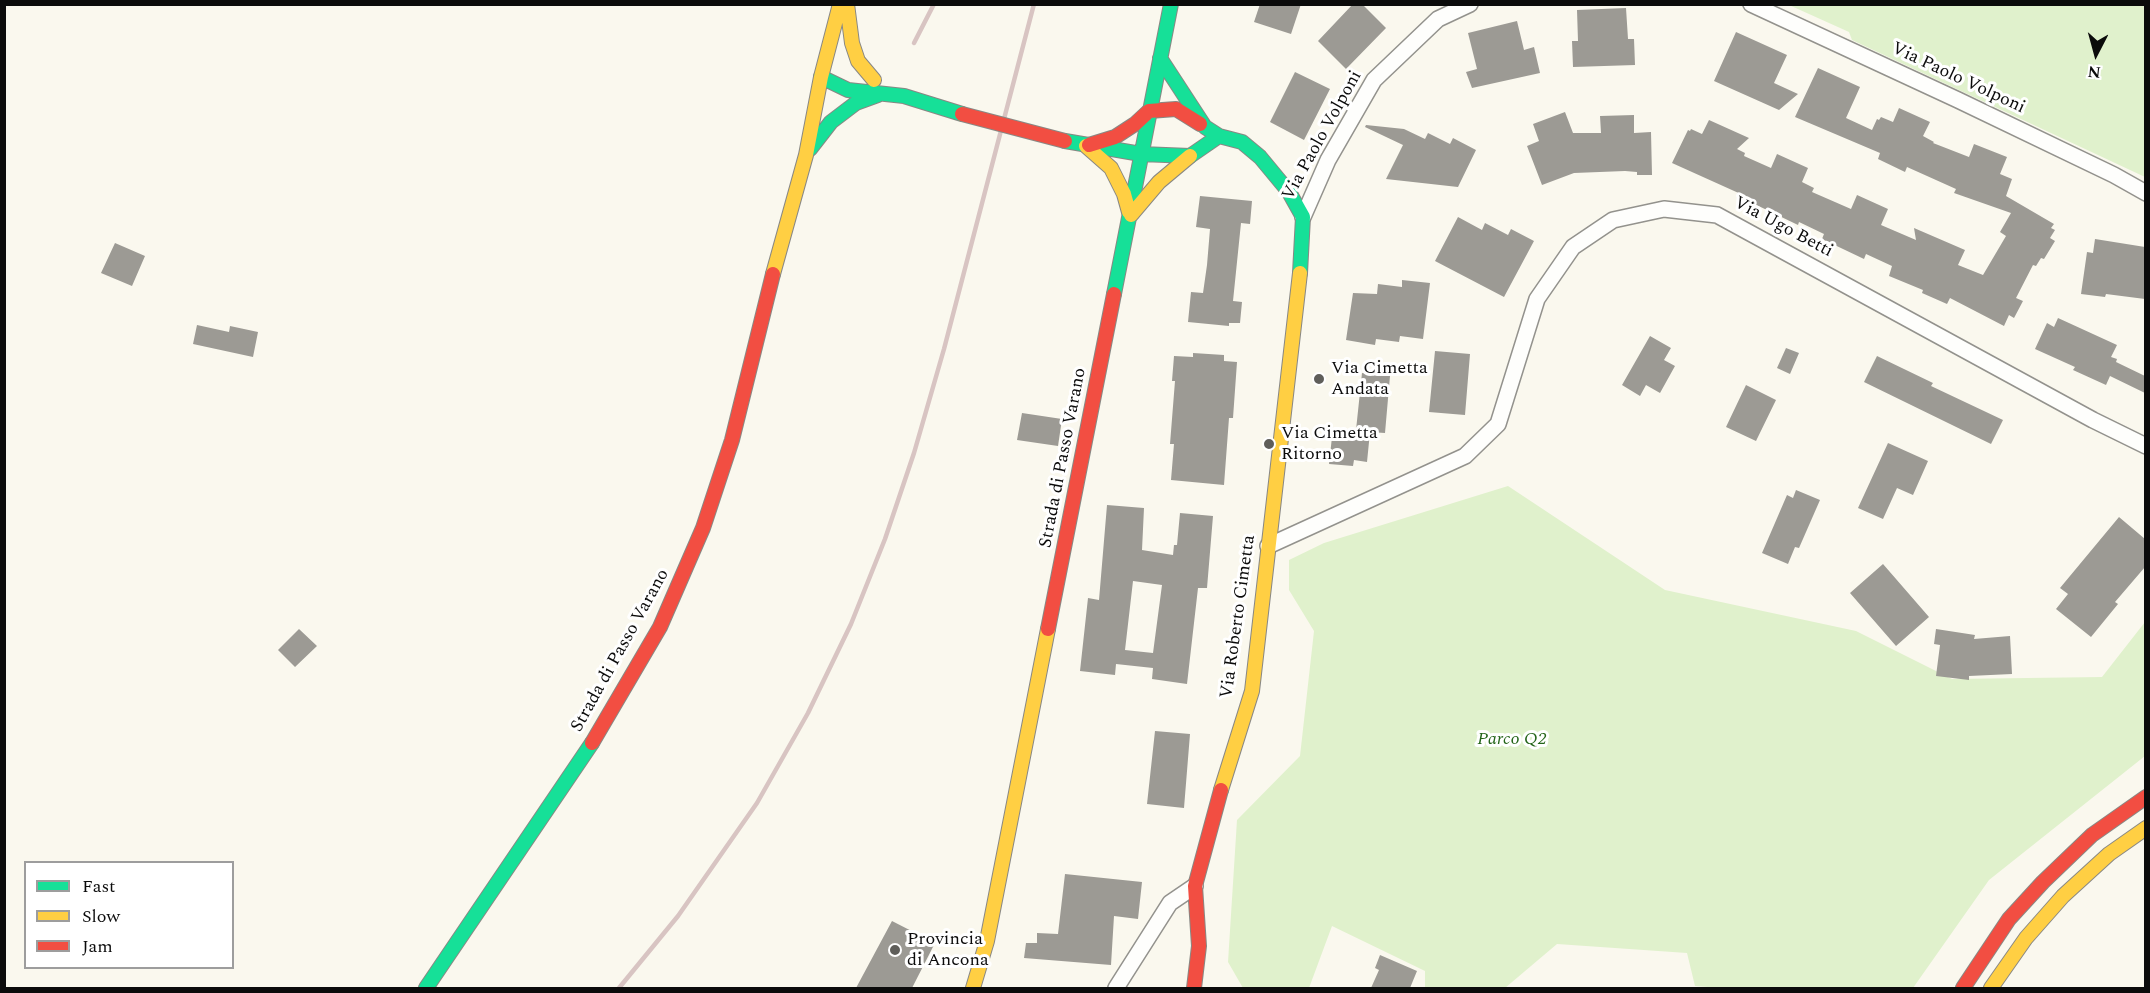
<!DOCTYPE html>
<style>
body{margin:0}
#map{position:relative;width:2150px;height:993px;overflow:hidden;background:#faf8ee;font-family:Spectral,serif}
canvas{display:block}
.frame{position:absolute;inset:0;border:6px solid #0b0b0b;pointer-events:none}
.legend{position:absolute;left:24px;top:861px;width:210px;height:108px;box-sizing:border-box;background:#fff;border:2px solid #9d9d9d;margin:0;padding:8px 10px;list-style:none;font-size:18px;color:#0b0b0b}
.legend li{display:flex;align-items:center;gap:12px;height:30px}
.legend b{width:30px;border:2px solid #9d9d9d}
.north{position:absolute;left:2066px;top:24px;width:60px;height:60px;-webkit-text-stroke:4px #fff;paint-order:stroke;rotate:186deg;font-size:16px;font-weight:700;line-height:24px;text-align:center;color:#0b0b0b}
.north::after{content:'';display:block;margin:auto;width:21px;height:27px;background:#0b0b0b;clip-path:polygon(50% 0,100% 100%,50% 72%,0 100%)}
</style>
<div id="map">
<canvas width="2150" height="993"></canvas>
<div class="frame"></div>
<ul class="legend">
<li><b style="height:8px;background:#16e098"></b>Fast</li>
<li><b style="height:8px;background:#ffcf43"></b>Slow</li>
<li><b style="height:8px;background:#f24e42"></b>Jam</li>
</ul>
<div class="north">N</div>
</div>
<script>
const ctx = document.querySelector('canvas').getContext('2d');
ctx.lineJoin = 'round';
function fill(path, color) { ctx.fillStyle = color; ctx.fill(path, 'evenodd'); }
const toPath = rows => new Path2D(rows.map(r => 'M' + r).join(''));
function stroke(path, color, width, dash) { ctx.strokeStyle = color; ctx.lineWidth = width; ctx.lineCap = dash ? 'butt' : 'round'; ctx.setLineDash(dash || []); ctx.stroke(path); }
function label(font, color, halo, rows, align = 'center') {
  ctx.font = font + ' Spectral,serif'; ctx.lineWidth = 6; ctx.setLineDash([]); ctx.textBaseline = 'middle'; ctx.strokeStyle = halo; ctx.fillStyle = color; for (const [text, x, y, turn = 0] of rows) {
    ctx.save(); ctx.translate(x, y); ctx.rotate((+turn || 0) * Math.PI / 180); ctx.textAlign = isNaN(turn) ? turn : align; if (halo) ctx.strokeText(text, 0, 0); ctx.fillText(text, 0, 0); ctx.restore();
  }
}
const green = toPath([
 [1789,5,2145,5,2145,177,1852,40,1849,32],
 [1508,486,1665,590,1856,631,1952,679,2102,677,2145,622,2145,756,1989,880,1913,988,1720,988,1695,986,1687,953,1557,944,1505,988,1425,988,1425,971,1332,926,1309,988,1243,988,1228,962,1237,820,1300,756,1314,631,1289,590,1289,560,1324,543]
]);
const building = toPath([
 [1260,4,1301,4,1291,34,1254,22],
 [1353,4,1362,4,1386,28,1346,69,1318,41],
 [1626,8,1628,39,1634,39,1635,65,1573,67,1572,41,1578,41,1577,10],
 [1517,21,1524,50,1534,47,1540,73,1472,88,1466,72,1477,69,1468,33],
 [1736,32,1787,55,1774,83,1798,94,1779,110,1714,81],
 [1818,68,1860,87,1846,118,1872,130,1877,119,1879,120,1881,117,1893,122,1899,108,1930,122,1923,136,1934,142,1933,143,1969,157,1974,144,2007,157,2000,174,2012,179,2006,196,2054,224,2051,228,2055,230,2050,238,2055,241,2044,259,2041,258,2036,266,2033,265,2016,298,2023,301,2014,318,2009,315,2004,326,1950,298,1947,304,1922,293,1923,290,1889,276,1892,266,1866,254,1864,259,1822,239,1824,234,1799,222,1798,225,1742,198,1743,195,1672,163,1688,130,1690,131,1691,129,1702,134,1709,120,1749,138,1737,149,1745,153,1744,156,1771,168,1777,154,1808,168,1802,182,1814,188,1812,192,1851,209,1857,195,1888,209,1881,225,1916,240,1914,228,1965,250,1958,265,1983,275,2006,236,2000,232,2011,213,1954,193,1956,189,1907,167,1905,172,1878,159,1880,153,1795,117],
 [1295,72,1330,89,1304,140,1270,122],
 [1565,112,1573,133,1601,133,1600,116,1634,115,1634,133,1651,132,1652,175,1637,175,1637,172,1625,171,1574,173,1542,185,1527,146,1539,141,1533,124],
 [1366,125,1404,129,1425,139,1428,133,1450,144,1453,138,1476,150,1458,187,1386,179,1403,145,1365,127],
 [1200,196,1252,201,1250,224,1241,223,1233,301,1242,302,1240,323,1229,323,1229,326,1188,322,1191,292,1203,293,1207,265,1210,229,1196,227],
 [1458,217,1482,230,1485,223,1508,235,1511,229,1534,241,1504,297,1435,261],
 [2095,239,2145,247,2145,299,2106,294,2105,297,2081,294,2087,252,2093,253],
 [115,243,145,256,132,286,101,273],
 [1402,280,1430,283,1423,339,1400,336,1399,342,1376,339,1375,345,1346,340,1353,293,1377,294,1378,284,1402,287],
 [2058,318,2117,345,2111,357,2117,359,2116,362,2145,376,2145,393,2110,376,2106,385,2073,370,2075,367,2035,349,2047,323,2054,327],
 [197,325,229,332,230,326,258,332,253,357,193,344],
 [1650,336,1671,348,1664,360,1675,366,1660,393,1646,385,1640,396,1622,385],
 [1786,348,1799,353,1790,374,1777,368],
 [1435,351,1470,354,1465,415,1429,412],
 [1193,353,1224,355,1224,361,1237,362,1233,418,1229,418,1224,485,1171,480,1174,444,1170,444,1175,381,1172,381,1174,356,1193,357],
 [1877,356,1933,383,1931,386,2003,420,1991,444,1864,382],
 [1362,373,1390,376,1385,433,1370,432,1367,462,1354,460,1353,466,1329,464,1333,428,1356,430],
 [1746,385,1776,400,1756,441,1726,427],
 [1022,413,1062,419,1058,446,1017,440],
 [1888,443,1928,461,1913,495,1897,488,1883,519,1858,508],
 [1796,490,1820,500,1799,548,1795,547,1788,564,1762,553,1787,495,1793,498],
 [1107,505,1144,508,1142,550,1173,555,1174,545,1177,545,1180,513,1213,516,1207,588,1198,588,1187,684,1152,679,1153,668,1116,664,1115,675,1080,671,1088,598,1099,600],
 [1133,581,1162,585,1153,653,1125,650],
 [2119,517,2145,539,2145,567,2115,602,2118,604,2091,637,2056,609,2068,594,2060,588],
 [1883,564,1929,617,1896,646,1850,593],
 [299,629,317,646,295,667,278,650],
 [1936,629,1975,635,1974,639,2010,636,2012,674,1969,676,1969,680,1936,676,1940,645,1934,644],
 [1155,731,1190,734,1184,808,1147,804],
 [1065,874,1142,882,1138,919,1114,916,1111,965,1024,958,1026,943,1037,943,1037,933,1058,934],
 [892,921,935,943,912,988,856,988],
 [1380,955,1417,971,1410,988,1371,988,1379,970,1375,968]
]);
const street = toPath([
 [1751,4,1958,100,2114,175,2146,193],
 [1303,217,1328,160,1374,80,1438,19,1470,4],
 [1268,546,1465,456,1498,424,1537,299,1573,247,1613,220,1664,209,1717,215,2093,420,2146,446],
 [1116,988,1170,903,1195,886]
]);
const fast = toPath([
 [1160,58,1205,127,1219,136,1242,142,1260,157,1289,192,1303,217,1300,273],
 [821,77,848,90,904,96,962,114],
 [1065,141,1141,154,1190,156,1219,136],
 [810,149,831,122,856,103,878,95],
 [1114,294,1171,4],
 [426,988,592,743]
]);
const slow = toPath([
 [847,4,852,43,858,61,874,80],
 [1086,146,1111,168,1124,194,1129,212],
 [1131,215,1159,182,1190,156],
 [773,274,806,155,821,77,840,4],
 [1221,790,1252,691,1300,273],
 [973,988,987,941,1048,629],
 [1991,988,2026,938,2063,896,2109,854,2146,828]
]);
const jam = toPath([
 [1089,145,1115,137,1135,124,1149,111,1176,109,1200,124],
 [1048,629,1114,294],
 [592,743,660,627,703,528,732,440,773,274],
 [1194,988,1199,946,1195,886,1221,790],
 [1963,988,2009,919,2043,882,2092,835,2146,797]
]);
const rail = toPath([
 [914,43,934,4],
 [619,988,678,916,757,803,808,713,851,624,885,539,914,453,944,349,1034,4]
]);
const jamBridge = toPath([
 [962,114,1065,141]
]);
const markers = [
 [1319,379,6,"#5f5e5a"],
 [1269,444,6,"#5f5e5a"],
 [895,950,6,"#5f5e5a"]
];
const streetNames = [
 ["Via Paolo Volponi",1958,79,25],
 ["Via Paolo Volponi",1323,136,-61],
 ["Via Ugo Betti",1783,228,28],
 ["Strada di Passo Varano",1064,458,-79],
 ["Via Roberto Cimetta",1239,617,-82],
 ["Strada di Passo Varano",621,651,-61]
];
const poiNames = [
 ["Via Cimetta",1331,369],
 ["Andata",1331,390],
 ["Via Cimetta",1281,434],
 ["Ritorno",1281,455],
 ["Provincia",907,940],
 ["di Ancona",907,961]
];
const parkNames = [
 ["Parco Q2",1512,740]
];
fill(green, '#e0f1cc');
fill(building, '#9c9a94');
stroke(street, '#93928d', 18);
stroke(fast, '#898884', 16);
stroke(slow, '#898884', 16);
stroke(jam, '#898884', 16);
stroke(street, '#fefefc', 15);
stroke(fast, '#16e098', 14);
stroke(slow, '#ffcf43', 14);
stroke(jam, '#f24e42', 14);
stroke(rail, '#d8c4c2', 4.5);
stroke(jamBridge, '#898884', 16, []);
stroke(jamBridge, '#f24e42', 14);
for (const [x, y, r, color] of markers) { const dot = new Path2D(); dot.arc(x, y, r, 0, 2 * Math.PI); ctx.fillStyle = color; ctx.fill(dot); stroke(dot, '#fff', 2); }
label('18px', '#0b0b0b', '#fff', streetNames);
label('18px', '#0b0b0b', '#fff', poiNames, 'left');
label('italic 18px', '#246519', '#fff', parkNames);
</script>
